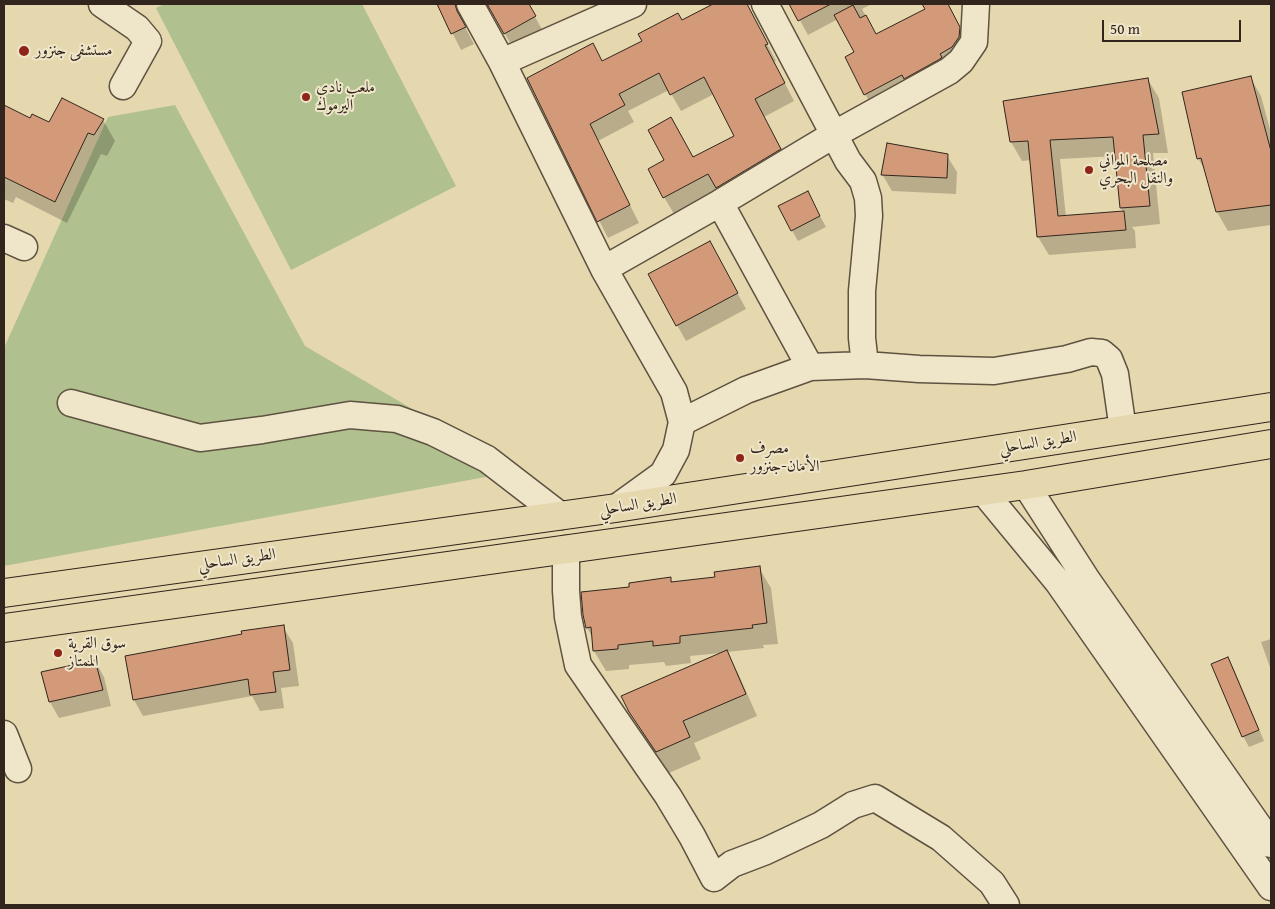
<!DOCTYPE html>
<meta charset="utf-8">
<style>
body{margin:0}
#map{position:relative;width:1275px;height:909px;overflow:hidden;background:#e6d8ae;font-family:"Gentium Book Plus",serif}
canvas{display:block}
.frame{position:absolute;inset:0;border:5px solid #31251d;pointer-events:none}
.scale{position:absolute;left:1102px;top:20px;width:139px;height:22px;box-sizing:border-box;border:2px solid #31251d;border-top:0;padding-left:6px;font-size:15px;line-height:18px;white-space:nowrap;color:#31251d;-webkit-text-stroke:4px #efe6ca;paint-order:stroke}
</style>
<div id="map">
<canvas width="1275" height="909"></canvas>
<div class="frame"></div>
<div class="scale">50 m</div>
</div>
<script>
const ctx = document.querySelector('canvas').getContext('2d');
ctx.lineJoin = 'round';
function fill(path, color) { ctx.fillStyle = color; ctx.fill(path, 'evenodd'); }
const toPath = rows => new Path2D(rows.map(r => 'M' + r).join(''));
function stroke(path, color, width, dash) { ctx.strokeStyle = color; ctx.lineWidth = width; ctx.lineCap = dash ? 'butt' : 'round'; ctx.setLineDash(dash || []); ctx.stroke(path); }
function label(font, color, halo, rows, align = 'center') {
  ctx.font = font + ' "Gentium Book Plus",Amiri,serif'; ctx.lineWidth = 4; ctx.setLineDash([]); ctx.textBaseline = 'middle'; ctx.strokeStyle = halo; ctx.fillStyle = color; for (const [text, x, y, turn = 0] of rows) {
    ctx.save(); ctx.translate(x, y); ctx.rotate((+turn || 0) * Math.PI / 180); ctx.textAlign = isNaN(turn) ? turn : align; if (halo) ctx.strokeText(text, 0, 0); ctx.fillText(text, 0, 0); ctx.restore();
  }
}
const green = toPath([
 [164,4,362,4,456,186,291,270,156,8],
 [175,105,305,346,518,471,4,566,4,348,108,117]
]);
const shadow = toPath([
 [438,4,528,4,544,33,514,50,493,12,488,7,480,5,466,12,464,20,466,29,474,44,461,50],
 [716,4,746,4,776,61,774,62,794,101,764,117,790,166,718,190,674,214,664,197,693,159,736,136,714,94,681,111,669,90,628,111,634,122,598,141,639,223,608,238,528,79,603,63],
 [791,4,872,4,862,9,876,36,935,4,947,4,968,43,874,109,865,94,855,53,838,19,808,35],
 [1250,77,1261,96,1271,133,1271,225,1228,231,1217,212,1207,174,1198,158],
 [1148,80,1159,98,1168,153,1153,153,1160,224,1132,227,1135,231,1136,248,1049,255,1038,237,1031,160,1022,161,1011,142,1005,102],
 [1116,156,1121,208,1123,212,1066,217,1060,159],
 [4,106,31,119,50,124,103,120,115,141,107,156,101,154,67,223,16,197,13,203,4,199],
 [947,156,957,172,956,194,892,191,882,174],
 [813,203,826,227,798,241,779,207],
 [719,259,746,309,686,341,677,325],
 [759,568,771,588,778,644,763,645,764,648,727,652,738,673,757,716,694,743,701,759,669,773,643,734,630,712,721,653,690,656,691,663,666,666,664,662,629,665,629,669,606,671,594,651,593,638,587,628,631,588,670,579,673,583,716,578],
 [283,627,293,643,299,686,281,688,284,708,260,711,252,696,143,716,134,700],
 [1271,639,1271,670,1261,642],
 [1228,658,1234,669,1264,741,1249,747,1243,736],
 [95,661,104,677,111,706,59,718,50,702,43,673]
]);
const building = toPath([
 [437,4,455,4,457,11,466,27,451,34,437,4],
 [487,4,529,4,536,16,504,34,487,4],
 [713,4,747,4,768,44,765,45,785,83,755,99,781,149,716,188,708,174,663,198,648,169,664,160,648,130,671,117,693,157,734,136,704,77,670,95,659,73,619,94,625,105,590,124,630,205,597,222,527,78,593,43,602,61,642,41,638,34,678,13,682,20,713,4],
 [789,4,831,4,798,21,789,4],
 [922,4,948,4,960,27,959,37,952,47,940,54,942,57,940,59,904,79,902,75,864,95,845,57,854,52,834,15,853,5,860,18,866,15,876,34,925,9,922,4],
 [1251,76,1271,151,1271,205,1216,212,1201,158,1197,159,1182,92,1251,76],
 [1148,78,1159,134,1143,135,1150,206,1120,208,1113,137,1050,140,1058,216,1124,211,1126,230,1037,237,1028,141,1010,142,1003,101,1148,78],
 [62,98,104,119,94,135,88,133,55,202,4,177,4,105,30,118,32,114,49,122,62,98],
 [887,143,948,154,947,178,881,175,887,143],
 [808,191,820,216,791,231,778,206,808,191],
 [710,241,738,293,676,326,648,274,710,241],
 [760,566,767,623,752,625,753,628,680,636,680,643,653,646,653,641,618,645,618,649,593,651,591,627,586,628,583,615,581,592,629,587,629,583,671,577,671,582,715,577,714,572,760,566],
 [284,625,290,670,273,672,276,692,250,695,248,679,133,700,125,656,242,634,241,631,284,625],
 [727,650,746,694,683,721,690,737,656,752,629,712,621,696,727,650],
 [1228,657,1259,730,1242,737,1211,664,1228,657],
 [95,660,103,690,49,702,41,672,95,660]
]);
const minor = toPath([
 [102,4,137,28,148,41,123,86],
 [470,4,502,62,604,269,674,392,682,422,676,450,663,474,616,508],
 [765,4,848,161,863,181,868,198,869,216,862,291,862,338,865,365],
 [502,62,633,4],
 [720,203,810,367],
 [4,238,24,247],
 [604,269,720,203,835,134,949,71,961,61,974,42,976,4],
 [71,403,200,438,262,430,350,415,397,419,433,432,487,459,561,516],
 [682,422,746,390,810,367,865,365,919,369,994,371,1067,359,1091,352,1102,353,1109,359,1115,374,1123,430],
 [1026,485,1087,580,1271,844],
 [983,491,1058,582,1271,887],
 [566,549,566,591,568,617,578,665,668,796,692,836,714,878,732,864,766,851,821,825,853,805,875,798,941,838,992,883,1006,905],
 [4,734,18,769]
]);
const highway = toPath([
 [4,593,616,508,1271,407],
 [4,628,1026,485,1271,444]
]);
const markers = [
 [24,51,6,"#8f2418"],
 [306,97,5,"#8f2418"],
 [1089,170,5,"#8f2418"],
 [740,458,5,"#8f2418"],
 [58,653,5,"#8f2418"]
];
const poiNames = [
 ["مستشفى جنزور",35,51],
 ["ملعب نادي",316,88],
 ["اليرموك",316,106],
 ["مصلحة المواني",1099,161],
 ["والنقل البحري",1099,179],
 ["مصرف",750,449],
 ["الأمان-جنزور",750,467],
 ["سوق القرية",68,644],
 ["الممتاز",68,662]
];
const streetNames = [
 ["الطريق الساحلي",1038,443,-9],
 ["الطريق الساحلي",638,505,-9],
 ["الطريق الساحلي",237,560,-8]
];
fill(green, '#b0c08e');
fill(shadow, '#0003');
fill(building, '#d29a78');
stroke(building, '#31251d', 1);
stroke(minor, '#5e5241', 29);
stroke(highway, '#31251d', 30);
stroke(minor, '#efe6ca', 26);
stroke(highway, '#e6d8ae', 28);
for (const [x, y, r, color] of markers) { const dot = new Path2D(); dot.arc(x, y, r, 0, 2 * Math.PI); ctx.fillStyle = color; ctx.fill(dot); stroke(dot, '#efe6ca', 2); }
label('16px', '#31251d', '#efe6ca', poiNames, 'left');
label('16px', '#31251d', '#efe6ca', streetNames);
</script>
